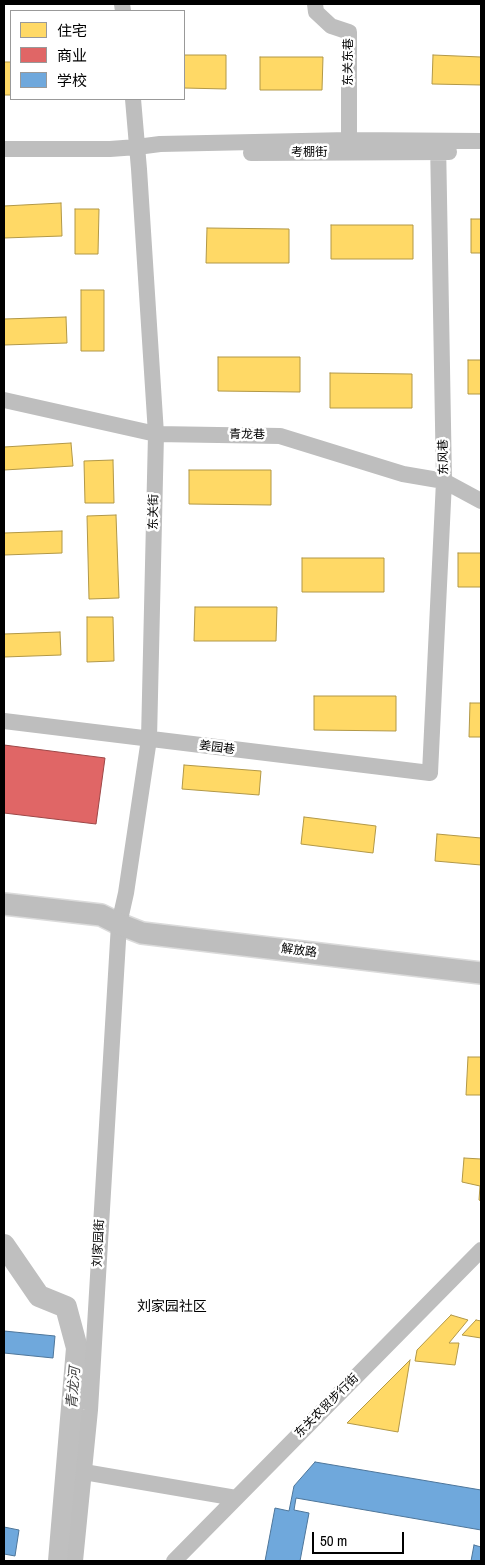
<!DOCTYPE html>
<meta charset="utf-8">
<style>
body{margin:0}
#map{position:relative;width:485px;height:1565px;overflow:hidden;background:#fff;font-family:"Archivo Narrow","Noto Sans SC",sans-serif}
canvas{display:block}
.frame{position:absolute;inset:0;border:5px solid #000;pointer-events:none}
.legend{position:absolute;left:10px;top:10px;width:175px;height:90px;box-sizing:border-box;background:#fff;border:1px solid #999;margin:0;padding:6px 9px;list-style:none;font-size:15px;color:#000}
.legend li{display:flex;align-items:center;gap:10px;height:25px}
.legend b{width:25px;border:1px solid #999}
.scale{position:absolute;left:312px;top:1532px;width:92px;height:22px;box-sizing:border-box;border:2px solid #000;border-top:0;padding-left:6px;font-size:15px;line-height:18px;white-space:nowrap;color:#000;-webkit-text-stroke:4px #fff;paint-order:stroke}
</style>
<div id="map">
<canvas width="485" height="1565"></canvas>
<div class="frame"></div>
<ul class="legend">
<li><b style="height:14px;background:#ffd966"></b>住宅</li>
<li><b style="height:14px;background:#e06666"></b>商业</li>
<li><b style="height:14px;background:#6fa8dc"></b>学校</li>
</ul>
<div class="scale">50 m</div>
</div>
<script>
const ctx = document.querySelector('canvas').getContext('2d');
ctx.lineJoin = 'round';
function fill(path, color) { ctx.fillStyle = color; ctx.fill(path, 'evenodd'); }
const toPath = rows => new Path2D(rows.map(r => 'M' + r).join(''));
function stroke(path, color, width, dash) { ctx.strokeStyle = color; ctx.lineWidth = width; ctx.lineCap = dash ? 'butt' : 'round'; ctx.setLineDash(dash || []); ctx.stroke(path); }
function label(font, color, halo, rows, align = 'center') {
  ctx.font = font + ' "Archivo Narrow","Noto Sans SC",sans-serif'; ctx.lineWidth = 5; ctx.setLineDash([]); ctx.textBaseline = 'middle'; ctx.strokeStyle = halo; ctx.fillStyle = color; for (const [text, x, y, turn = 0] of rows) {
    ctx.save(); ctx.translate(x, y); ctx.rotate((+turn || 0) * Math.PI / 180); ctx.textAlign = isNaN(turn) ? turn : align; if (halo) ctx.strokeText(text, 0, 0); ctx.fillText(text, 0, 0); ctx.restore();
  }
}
const homes = toPath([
 [184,55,226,55,226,89,184,88,184,55],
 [433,55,481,57,481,85,432,84,433,55],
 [260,57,323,57,322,90,260,90,260,57],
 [4,62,11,62,11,95,4,95,4,62],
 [61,203,62,236,4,238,4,206,61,203],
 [75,209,99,209,98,254,75,254,75,209],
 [471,219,481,219,481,253,471,253,471,219],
 [331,225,413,225,413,259,331,259,331,225],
 [207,228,289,229,289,263,206,263,207,228],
 [81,290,104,290,104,351,81,351,81,290],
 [66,317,67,343,4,345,4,319,66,317],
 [218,357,300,357,300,392,218,391,218,357],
 [468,360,481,360,481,394,468,394,468,360],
 [330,373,412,374,412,408,330,408,330,373],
 [71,443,73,466,4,470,4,447,71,443],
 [113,460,114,503,85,503,84,461,113,460],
 [189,470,271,470,271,505,189,504,189,470],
 [116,515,119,598,89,599,87,516,116,515],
 [62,531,62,553,4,555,4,533,62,531],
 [458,553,481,553,481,587,458,587,458,553],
 [302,558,384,558,384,592,302,592,302,558],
 [195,607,277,607,276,641,194,641,195,607],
 [87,617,113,617,114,661,87,662,87,617],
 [60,632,61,655,4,657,4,634,60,632],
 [314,696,396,696,396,731,314,730,314,696],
 [470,703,481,703,481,737,469,737,470,703],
 [184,765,261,771,259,795,182,789,184,765],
 [304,817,376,826,373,853,301,844,304,817],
 [437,834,481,838,481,865,435,861,437,834],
 [468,1057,481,1057,481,1095,466,1095,468,1057],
 [464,1158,481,1159,481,1201,479,1200,480,1186,462,1182,464,1158],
 [451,1315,468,1320,449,1343,459,1343,455,1365,415,1361,417,1350,451,1315],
 [476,1320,481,1321,481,1338,462,1335,476,1320],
 [410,1360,398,1432,347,1423,410,1360]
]);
const shops = toPath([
 [4,745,105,758,96,824,4,813,4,745]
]);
const schools = toPath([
 [4,1331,55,1336,53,1358,4,1353,4,1331],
 [315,1462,481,1490,481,1530,296,1498,294,1510,309,1513,300,1561,265,1561,275,1508,289,1511,294,1486,315,1462],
 [4,1527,19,1530,15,1556,4,1554,4,1527],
 [474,1545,481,1547,481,1561,471,1561,474,1545]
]);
const river = toPath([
 [4,1245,39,1296,66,1307,77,1348,59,1561]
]);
const minor = toPath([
 [122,4,123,11],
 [315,4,316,12,331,26,349,32,349,140],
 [4,149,110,149,137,147,160,144,349,140,481,141],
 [251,153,449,152],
 [4,400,156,434,280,436,403,474,444,481,481,501],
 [4,721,430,773,444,481,438,141],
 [84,1472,236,1498],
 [75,1561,90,1410,119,924,126,893,149,739,156,434,139,169,133,99],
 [174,1561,481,1250]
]);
const major = toPath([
 [4,904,101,915,119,924,142,933,481,973]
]);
const streetNames = [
 ["东关东巷",349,62,-90],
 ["考棚街",309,153],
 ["青龙巷",247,435,1],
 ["东风巷",444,457,-91],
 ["东关街",154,512,-89],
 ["姜园巷",217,748,7],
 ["解放路",299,951,7],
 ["刘家园街",99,1243,-87],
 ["东关农贸步行街",327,1406,-45]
];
const neighbourhoodNames = [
 ["刘家园社区",172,1307]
];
const waterNames = [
 ["青龙河",74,1388,-85]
];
fill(homes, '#ffd966');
stroke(homes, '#b29847', 1);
fill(shops, '#e06666');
stroke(shops, '#9d4747', 1);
fill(schools, '#6fa8dc');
stroke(schools, '#4e769a', 1);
stroke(river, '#bfbfbf', 22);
stroke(major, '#dbdbdb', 24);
stroke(minor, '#bebebe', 16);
stroke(major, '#bebebe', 21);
label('12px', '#000', '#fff', streetNames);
label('14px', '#000', '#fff', neighbourhoodNames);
label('italic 14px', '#444', '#fff', waterNames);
</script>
